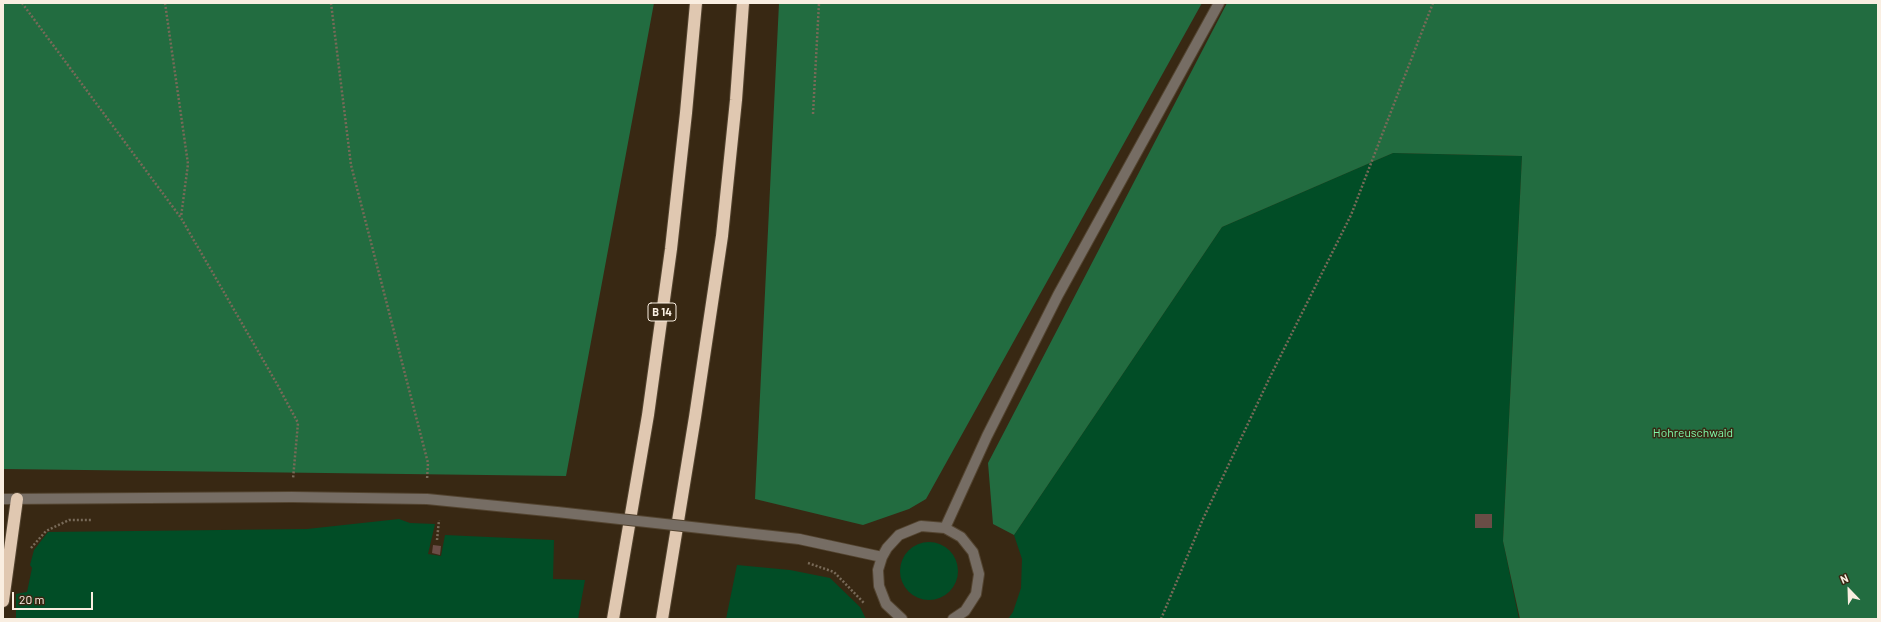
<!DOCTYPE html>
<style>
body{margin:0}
#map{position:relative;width:1881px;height:622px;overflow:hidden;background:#382813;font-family:Barlow,sans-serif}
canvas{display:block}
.frame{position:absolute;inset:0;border:4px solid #f9eee1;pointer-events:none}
.north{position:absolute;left:1829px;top:570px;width:40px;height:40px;-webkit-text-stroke:3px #382813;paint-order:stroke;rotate:337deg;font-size:11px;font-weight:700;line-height:16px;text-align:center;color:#f9eee1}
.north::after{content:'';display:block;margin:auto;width:14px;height:18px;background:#f9eee1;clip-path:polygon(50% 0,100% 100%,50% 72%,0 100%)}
.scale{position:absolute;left:12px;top:592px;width:81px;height:18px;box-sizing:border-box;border:2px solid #f9eee1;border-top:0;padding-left:5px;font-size:12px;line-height:14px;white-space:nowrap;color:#f9eee1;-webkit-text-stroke:3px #382813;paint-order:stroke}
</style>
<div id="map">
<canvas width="1881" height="622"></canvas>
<div class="frame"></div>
<div class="north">N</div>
<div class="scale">20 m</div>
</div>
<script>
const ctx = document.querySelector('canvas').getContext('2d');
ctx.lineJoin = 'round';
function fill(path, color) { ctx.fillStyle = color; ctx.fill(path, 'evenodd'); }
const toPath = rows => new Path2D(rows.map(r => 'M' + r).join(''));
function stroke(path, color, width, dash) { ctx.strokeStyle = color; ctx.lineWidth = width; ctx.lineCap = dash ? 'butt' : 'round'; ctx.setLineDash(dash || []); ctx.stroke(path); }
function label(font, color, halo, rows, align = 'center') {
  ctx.font = font + ' Barlow,sans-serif'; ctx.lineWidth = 3; ctx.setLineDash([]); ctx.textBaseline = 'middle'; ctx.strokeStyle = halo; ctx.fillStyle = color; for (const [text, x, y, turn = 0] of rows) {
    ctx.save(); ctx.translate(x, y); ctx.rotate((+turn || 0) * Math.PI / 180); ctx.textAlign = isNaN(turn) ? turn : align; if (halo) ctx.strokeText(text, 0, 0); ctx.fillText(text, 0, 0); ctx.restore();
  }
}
const green = toPath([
 [1393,153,1522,156,1503,541,1519,619,1008,619,1013,612,1021,588,1022,559,1014,535,1222,227],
 [399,519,410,523,435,524,428,554,441,556,445,535,554,540,553,579,585,580,578,619,16,619,16,594,27,592,32,568,30,565,34,550,48,532,307,529],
 '900 571a29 29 0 1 1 58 0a29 29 0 1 1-58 0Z',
 [737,565,790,570,830,578,860,607,866,619,726,619]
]);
const forest = toPath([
 [3,3,654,3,566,476,3,469],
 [779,3,1202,3,926,499,909,509,863,525,755,499],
 [1227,3,1878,3,1878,619,1520,619,1503,541,1522,156,1393,153,1222,227,1014,535,993,524,988,463]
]);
const building = toPath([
 [1475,514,1492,514,1492,528,1475,528],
 [433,545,441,546,440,555,432,553]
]);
const path = toPath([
 [22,3,181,218,277,384,298,423,293,479],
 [165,3,188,164,181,217],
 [331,3,351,165,428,463,427,480],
 [813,114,819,3],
 [437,540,439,520],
 [31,548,46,531,69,520,92,520],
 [808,563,834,572,864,603],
 [1161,619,1203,519,1270,377,1351,215,1433,3]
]);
const minor = toPath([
 [3,499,292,497,427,499,557,512],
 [945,528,987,436,1058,295,1219,3],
 [799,539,882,557],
 [902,619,886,604,879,586,878,570,882,557,887,548,899,535,921,526,945,528,961,537,973,552,979,574,976,594,965,611,953,619]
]);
const highway = toPath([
 [3,601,17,499],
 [613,619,648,415,671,249,686,113,696,3],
 [662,619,695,417,722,236,736,100,743,3]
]);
const minorBridge = toPath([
 [557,512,799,539]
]);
const shields = [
 [662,312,28]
];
const shieldNames = [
 ["B 14",662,312]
];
const parkNames = [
 ["Hohreuschwald",1693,433]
];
fill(green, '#014d26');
fill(forest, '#226c40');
fill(building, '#6a4d46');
stroke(minor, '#534430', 12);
stroke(highway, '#534430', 14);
stroke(path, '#786a58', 2.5, [2, 2]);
stroke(minor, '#766d64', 10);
stroke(highway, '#e0c8b1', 12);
stroke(minorBridge, '#534430', 12, []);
stroke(minorBridge, '#766d64', 10);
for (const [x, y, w] of shields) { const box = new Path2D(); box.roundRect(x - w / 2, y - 9, w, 18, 3); ctx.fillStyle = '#382813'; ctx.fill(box); stroke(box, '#f9eee1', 1); }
label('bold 11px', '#f9eee1', null, shieldNames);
label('12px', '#7ffaaa', '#382813', parkNames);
</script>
